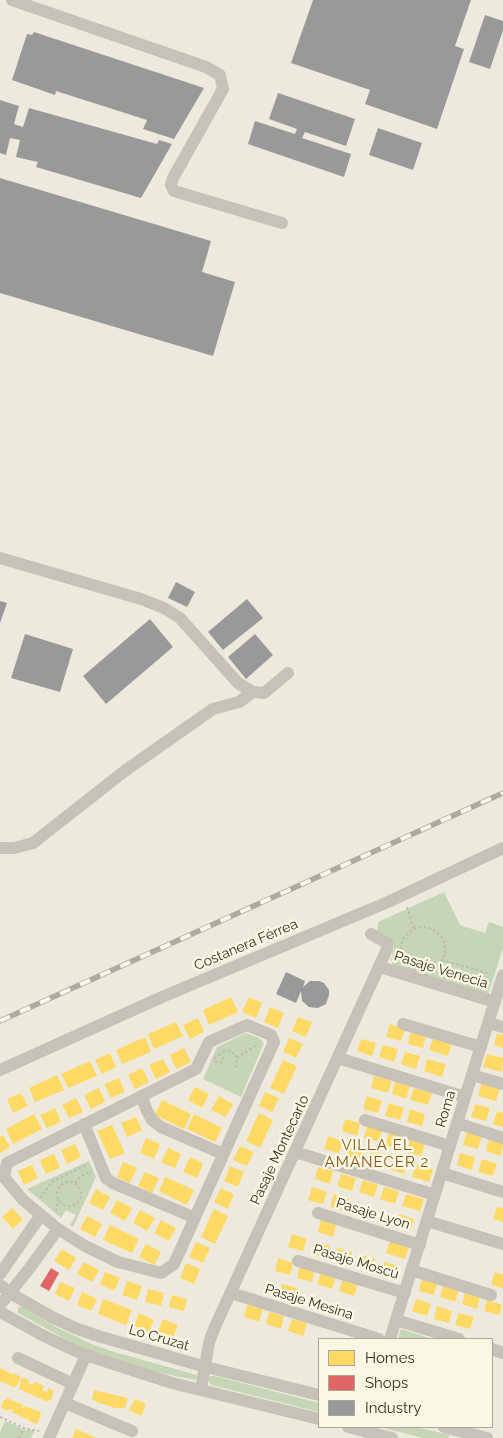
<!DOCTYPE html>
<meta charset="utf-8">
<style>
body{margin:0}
#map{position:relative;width:503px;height:1438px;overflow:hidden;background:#edeadd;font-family:Raleway,sans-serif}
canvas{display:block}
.legend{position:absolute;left:318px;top:1338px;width:175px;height:90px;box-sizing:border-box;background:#faf7e4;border:1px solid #aca798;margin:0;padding:6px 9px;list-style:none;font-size:15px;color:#363025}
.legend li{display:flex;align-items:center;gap:10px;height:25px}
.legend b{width:25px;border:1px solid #aca798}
</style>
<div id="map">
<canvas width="503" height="1438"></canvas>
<ul class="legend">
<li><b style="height:14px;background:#ffd966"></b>Homes</li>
<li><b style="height:14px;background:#e06666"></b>Shops</li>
<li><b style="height:14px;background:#999"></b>Industry</li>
</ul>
</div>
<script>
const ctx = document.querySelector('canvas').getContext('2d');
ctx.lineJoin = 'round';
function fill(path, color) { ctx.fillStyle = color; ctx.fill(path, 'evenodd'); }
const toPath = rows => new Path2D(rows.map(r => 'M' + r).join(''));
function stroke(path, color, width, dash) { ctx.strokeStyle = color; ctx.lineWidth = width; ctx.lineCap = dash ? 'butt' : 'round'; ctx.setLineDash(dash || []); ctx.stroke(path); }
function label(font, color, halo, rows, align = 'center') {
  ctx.font = font + ' Raleway,sans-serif'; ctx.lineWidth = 5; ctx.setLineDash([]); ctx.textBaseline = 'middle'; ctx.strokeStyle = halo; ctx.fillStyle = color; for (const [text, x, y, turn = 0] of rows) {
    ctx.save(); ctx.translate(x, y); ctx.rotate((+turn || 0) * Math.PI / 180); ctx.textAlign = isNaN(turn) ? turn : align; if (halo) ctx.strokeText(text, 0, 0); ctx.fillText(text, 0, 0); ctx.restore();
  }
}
const green = toPath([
 [444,892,460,925,485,933,489,922,503,927,503,948,488,995,393,966,391,960,394,947,377,935,378,922],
 [246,1033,259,1038,264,1043,241,1097,203,1079,217,1047],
 [89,1161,96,1177,73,1227,70,1225,76,1215,66,1210,61,1218,27,1189],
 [18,1307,23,1307,58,1328,94,1345,111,1351,193,1374,197,1375,197,1378,195,1380,156,1372,76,1345,18,1313],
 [401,1329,433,1339,398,1339],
 [210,1376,215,1376,319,1403,319,1412,211,1385,208,1380],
 [5,1421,25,1430,35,1430,31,1438,0,1438,0,1432],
 [380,1427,415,1427,450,1435,448,1438,423,1438]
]);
const homes = toPath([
 [231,997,238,1012,209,1025,203,1010],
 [249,997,262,1003,256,1018,242,1012],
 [270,1007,284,1013,278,1028,264,1022],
 [298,1017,312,1022,306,1037,292,1031],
 [198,1018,204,1032,190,1039,183,1025],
 [176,1022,183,1036,154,1049,148,1034],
 [390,1024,405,1029,401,1041,386,1037],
 [411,1031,426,1035,423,1048,408,1044],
 [497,1034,503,1035,503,1048,494,1045],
 [145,1037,151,1052,122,1064,116,1050],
 [289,1038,303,1044,296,1058,283,1052],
 [433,1038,452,1043,448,1056,429,1050],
 [361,1039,376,1043,372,1056,357,1051],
 [383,1045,398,1049,394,1062,379,1057],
 [184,1048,191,1062,176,1069,170,1055],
 [405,1052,420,1056,416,1069,401,1064],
 [110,1053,116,1067,102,1074,95,1060],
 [487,1054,503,1058,502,1072,483,1067],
 [163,1059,170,1072,156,1079,149,1065],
 [427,1059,446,1064,442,1077,424,1071],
 [283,1060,297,1066,284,1094,270,1088],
 [90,1061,97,1076,68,1088,61,1074],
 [142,1068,149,1082,135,1089,128,1075],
 [57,1075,64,1090,35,1102,29,1088],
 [374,1076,392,1081,388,1093,371,1088],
 [119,1078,125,1092,111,1098,104,1084],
 [395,1082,410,1086,406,1099,392,1094],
 [482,1082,500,1088,496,1101,478,1096],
 [195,1087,209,1094,202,1108,188,1100],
 [99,1088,105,1102,91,1109,84,1095],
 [414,1088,432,1093,428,1105,410,1100],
 [265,1092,279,1098,272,1112,259,1106],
 [21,1093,28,1106,13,1113,7,1099],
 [219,1096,233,1104,226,1117,211,1110],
 [367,1096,382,1101,378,1113,363,1109],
 [76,1098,83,1112,69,1118,62,1105],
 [162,1100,191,1114,184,1129,155,1115],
 [389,1103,404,1108,400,1120,385,1116],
 [475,1104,490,1108,486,1121,471,1117],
 [55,1108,61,1122,47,1128,40,1115],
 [410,1109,425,1114,422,1126,407,1122],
 [497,1111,503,1113,503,1127,493,1124],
 [259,1113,273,1120,260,1148,246,1141],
 [34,1114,42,1129,13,1144,6,1129],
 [194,1114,222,1128,215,1142,187,1129],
 [136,1117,142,1130,127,1137,121,1123],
 [345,1119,360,1123,357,1136,342,1131],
 [112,1125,125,1153,110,1159,97,1131],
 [367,1125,382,1130,379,1142,364,1138],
 [467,1131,482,1136,478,1149,463,1145],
 [389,1132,407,1138,404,1150,385,1145],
 [3,1135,10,1147,0,1153,0,1137],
 [328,1136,343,1141,339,1153,324,1149],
 [146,1138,160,1144,154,1159,140,1153],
 [489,1138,503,1142,501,1156,486,1151],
 [410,1139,425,1144,421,1156,407,1152],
 [350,1143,365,1148,361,1160,346,1156],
 [75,1144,81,1157,67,1164,61,1150],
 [240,1146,254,1152,247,1166,233,1160],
 [168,1148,181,1154,175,1168,161,1162],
 [371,1150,386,1155,383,1167,367,1163],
 [460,1153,475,1157,472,1170,457,1165],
 [54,1154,60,1168,46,1174,40,1160],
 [190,1157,203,1163,197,1178,183,1172],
 [393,1157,408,1161,404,1174,389,1169],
 [482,1159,497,1164,493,1176,478,1172],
 [123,1162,137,1168,130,1183,117,1177],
 [415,1164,433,1169,429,1182,412,1177],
 [32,1165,38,1178,24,1185,18,1171],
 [230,1166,244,1172,238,1187,224,1181],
 [318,1167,333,1171,330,1184,315,1179],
 [145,1172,159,1178,152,1193,138,1186],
 [341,1174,356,1178,352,1191,337,1186],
 [165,1177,194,1190,187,1205,159,1191],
 [363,1180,378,1185,374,1197,359,1192],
 [312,1187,327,1192,323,1204,308,1200],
 [384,1187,399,1191,395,1204,380,1199],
 [221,1188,234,1194,228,1209,214,1202],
 [96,1189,110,1197,103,1210,89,1203],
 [334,1194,349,1199,345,1211,330,1207],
 [406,1194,424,1199,420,1211,402,1206],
 [117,1200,132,1208,125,1221,110,1213],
 [497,1207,503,1208,503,1222,493,1219],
 [12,1208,23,1219,13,1229,2,1217],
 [214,1209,228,1216,215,1244,201,1237],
 [140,1210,155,1218,147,1231,133,1223],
 [399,1214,414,1219,410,1231,395,1227],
 [87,1216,102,1224,95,1237,80,1229],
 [161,1220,176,1228,169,1241,154,1233],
 [321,1220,336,1224,333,1237,318,1232],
 [110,1225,139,1239,132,1253,103,1240],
 [292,1234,307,1239,303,1251,288,1247],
 [315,1241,330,1246,326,1258,311,1254],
 [390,1241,409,1246,405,1259,386,1253],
 [196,1242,210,1248,203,1263,189,1257],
 [146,1244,161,1252,154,1265,139,1257],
 [337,1248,352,1252,349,1265,334,1260],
 [62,1249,76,1258,69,1270,54,1261],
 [360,1255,375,1259,371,1272,356,1267],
 [278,1258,293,1263,290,1275,275,1271],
 [84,1262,99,1270,92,1282,77,1274],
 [384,1262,399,1266,395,1279,380,1275],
 [186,1263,200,1269,194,1284,180,1278],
 [300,1265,315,1270,312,1282,297,1278],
 [105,1272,120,1278,114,1291,100,1284],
 [321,1272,336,1276,332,1289,317,1284],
 [495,1272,503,1275,503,1288,491,1285],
 [343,1279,358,1283,354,1296,339,1291],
 [422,1279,437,1284,434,1295,419,1291],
 [127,1281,142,1286,137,1300,122,1295],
 [60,1282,75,1288,69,1301,55,1294],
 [282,1284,297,1288,294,1301,278,1296],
 [443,1286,459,1290,455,1302,440,1297],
 [148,1289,164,1293,161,1306,145,1302],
 [82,1292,97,1299,91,1311,77,1305],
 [465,1293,480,1297,477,1309,462,1304],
 [172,1295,187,1299,184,1311,169,1307],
 [103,1299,132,1310,126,1325,98,1314],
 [416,1299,431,1304,427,1316,412,1311],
 [487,1300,502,1305,499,1315,484,1311],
 [247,1305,263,1309,259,1322,244,1317],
 [437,1306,452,1311,449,1323,434,1319],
 [269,1312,284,1316,281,1329,266,1324],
 [139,1313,154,1320,149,1332,134,1326],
 [459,1313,474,1317,470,1329,455,1325],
 [163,1319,178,1325,173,1338,158,1331],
 [292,1319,307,1323,303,1336,288,1331],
 [0,1368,10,1373,12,1375,13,1373,21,1377,17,1386,16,1385,15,1388,0,1381],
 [22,1377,29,1380,28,1383,33,1385,34,1381,44,1386,42,1390,47,1392,48,1388,54,1391,51,1400,49,1400,48,1402,19,1389],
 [94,1390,128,1398,125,1408,118,1408,118,1409,96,1402,97,1401,92,1400],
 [7,1398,23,1405,22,1408,23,1408,25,1406,41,1412,40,1415,41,1415,37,1424,28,1421,29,1418,26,1419,12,1412,13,1410,9,1409,8,1411,1,1408,4,1400,6,1400],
 [135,1399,146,1404,141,1416,129,1410],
 [76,1429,97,1438,72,1438]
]);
const shops = toPath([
 [51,1268,59,1273,49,1291,40,1286]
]);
const industry = toPath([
 [313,0,471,0,455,46,464,49,437,129,365,104,370,90,291,63],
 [485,15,503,21,503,30,490,69,469,62],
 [34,32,204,88,174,139,143,129,147,120,56,91,55,95,12,80,27,34,32,35],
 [278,93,355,119,346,146,305,132,302,138,351,154,344,177,248,144,255,121,295,134,297,129,269,119],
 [0,100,19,106,14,124,23,127,29,108,157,144,159,140,172,144,141,198,36,167,38,162,16,157,20,140,10,138,6,155,0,153],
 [378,128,422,143,413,170,369,155],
 [0,178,211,241,202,272,235,282,213,356,0,293],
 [176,582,195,592,187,607,168,598],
 [247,599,263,618,223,650,208,632],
 [0,601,7,603,0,623],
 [150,619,173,647,106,704,83,676],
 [25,634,73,649,60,692,11,678],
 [255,634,273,655,246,679,228,657],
 [286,972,305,981,303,987,310,981,319,981,324,983,329,990,329,995,326,1004,318,1008,309,1007,302,1001,301,991,296,1003,276,994]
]);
const path = toPath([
 [407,907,414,929],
 '401 949a22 22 0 1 1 44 0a22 22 0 1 1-44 0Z',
 [442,960,491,974],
 '215 1059a4 4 0 1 1 8 0a4 4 0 1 1-8 0Z',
 [219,1055,226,1050,231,1051,235,1055,237,1058,237,1065,234,1069],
 [237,1058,258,1044],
 '57 1194a12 12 0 1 1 24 0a12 12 0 1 1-24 0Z',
 [75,1183,80,1177,91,1171],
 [40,1198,53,1181,88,1164],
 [56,1211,58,1198],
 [0,1417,24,1428,39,1431],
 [19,1438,24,1428]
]);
const minor = toPath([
 [12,0,206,67,220,75,223,89,173,178,171,185,174,191,282,223],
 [0,558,141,599,164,608,180,618,238,683,253,692,264,693,288,673],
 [0,848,14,848,33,843,126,770,213,709,239,702,253,692],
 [380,967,495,1002],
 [488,1023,503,1027],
 [403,1024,481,1047],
 [247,1025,271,1035,274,1042,174,1264,161,1273,118,1262,85,1246,58,1229,23,1200,4,1177,7,1163,196,1069,209,1042,247,1025],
 [338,1058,465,1097],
 [0,1070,162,997,388,902,503,848],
 [472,1075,503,1084],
 [141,1096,147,1111,152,1120,161,1127,223,1154],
 [365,1120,450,1146],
 [457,1123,503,1138],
 [84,1124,106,1178,113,1183,195,1218],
 [295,1152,435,1195],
 [442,1173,503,1192],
 [318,1213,420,1245],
 [427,1221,503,1244],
 [298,1261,405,1293],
 [411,1270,491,1295],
 [0,1274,41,1215],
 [0,1285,10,1293,52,1317,75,1328,98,1336,206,1367,319,1395],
 [231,1293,379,1339],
 [0,1305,29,1269,58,1229],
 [0,1312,44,1336,76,1351,98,1359,172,1383,319,1419],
 [396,1320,459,1339],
 [390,1339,503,975],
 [492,1349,503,1353],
 [18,1358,73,1384],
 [201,1389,209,1343,214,1329,387,949,387,943,371,934],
 [65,1403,132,1431],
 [348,1427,392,1438],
 [444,1427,487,1438],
 [49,1438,86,1355]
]);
const rail = toPath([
 [0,1021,503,793]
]);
const streetNames = [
 ["Costanera Férrea",246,945,-23],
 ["Pasaje Venecia",441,970,17],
 ["Roma",446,1109,-73],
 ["Pasaje Montecarlo",280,1150,-65],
 ["Pasaje Lyon",373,1214,17],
 ["Pasaje Moscú",356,1262,17],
 ["Pasaje Mesina",309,1302,17],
 ["Lo Cruzat",159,1338,16]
];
const neighbourhoodNames = [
 ["VILLA EL",377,1145],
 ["AMANECER 2",377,1162]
];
fill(green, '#c6d5b6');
fill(homes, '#ffd966');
fill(shops, '#e06666');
fill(industry, '#999');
stroke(path, '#bebab0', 2, [2.5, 2.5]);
stroke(minor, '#c6c2b7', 12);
stroke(rail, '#adaaa1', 5.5);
stroke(rail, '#faf7e4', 4, [11]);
label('14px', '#363025', '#faf7e4', streetNames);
ctx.letterSpacing = '1px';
label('15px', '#8b5618', '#faf7e4', neighbourhoodNames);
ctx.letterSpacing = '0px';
</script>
